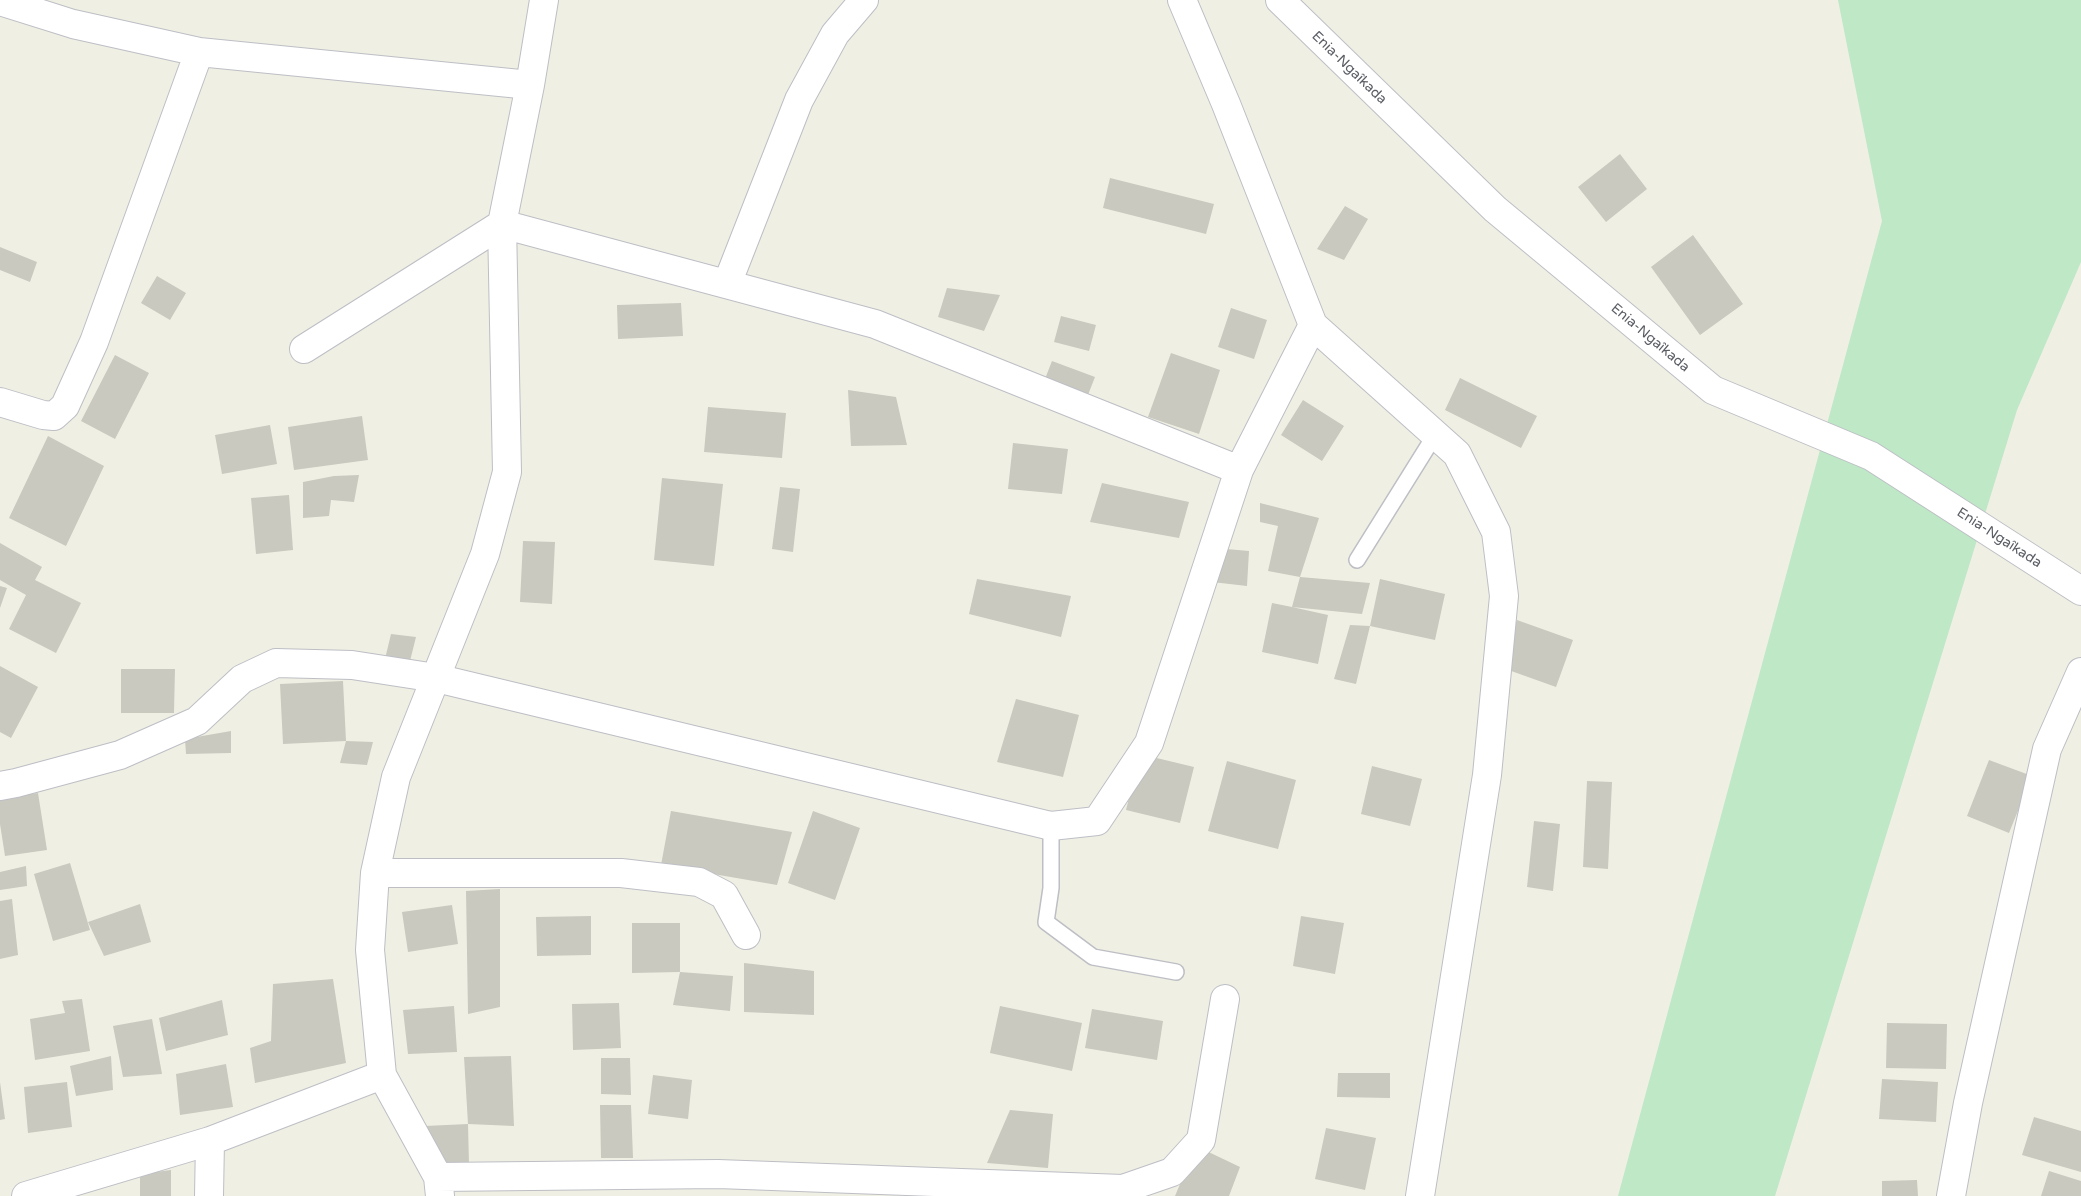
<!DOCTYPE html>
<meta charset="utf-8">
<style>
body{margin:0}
canvas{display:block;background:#efefe3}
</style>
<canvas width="2081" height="1196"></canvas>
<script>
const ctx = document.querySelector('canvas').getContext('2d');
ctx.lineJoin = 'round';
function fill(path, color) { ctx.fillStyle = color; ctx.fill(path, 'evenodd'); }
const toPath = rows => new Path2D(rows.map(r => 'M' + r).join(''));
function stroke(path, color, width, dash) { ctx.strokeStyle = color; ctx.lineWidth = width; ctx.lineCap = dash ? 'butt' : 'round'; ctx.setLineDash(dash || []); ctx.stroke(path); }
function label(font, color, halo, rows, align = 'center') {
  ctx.font = font + ' "Varela Round",sans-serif'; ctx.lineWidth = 4; ctx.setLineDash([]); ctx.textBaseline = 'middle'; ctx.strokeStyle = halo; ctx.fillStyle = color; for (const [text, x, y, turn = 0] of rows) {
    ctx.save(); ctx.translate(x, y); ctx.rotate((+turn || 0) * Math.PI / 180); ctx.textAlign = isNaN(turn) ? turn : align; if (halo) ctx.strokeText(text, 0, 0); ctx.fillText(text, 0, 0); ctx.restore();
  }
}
const green = toPath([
 [1838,0,2081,0,2081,262,2017,410,1775,1196,1618,1196,1882,221]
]);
const building = toPath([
 [1620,154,1647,189,1606,222,1578,187],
 [1110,178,1214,204,1206,234,1103,208],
 [1345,206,1368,219,1344,260,1317,249],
 [1693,235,1743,304,1700,335,1651,267],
 [0,247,37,262,30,282,0,270],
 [157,276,186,293,170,320,141,303],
 [947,288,1000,295,984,331,938,317],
 [681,303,683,336,618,339,617,305],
 [1231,308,1267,320,1254,359,1218,347],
 [1061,316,1096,325,1089,351,1054,342],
 [1171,353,1220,370,1199,434,1148,417],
 [115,355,149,373,115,439,81,421],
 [1052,361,1095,377,1086,400,1043,384],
 [1460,378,1537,416,1521,448,1445,410],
 [848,390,896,397,907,445,851,446],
 [1303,400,1344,426,1322,461,1281,435],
 [708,407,786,413,782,458,704,452],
 [362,416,368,460,294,470,288,427],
 [270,425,277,464,222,474,215,435],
 [48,436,104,466,66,546,9,518],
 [1013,443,1068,449,1062,494,1008,489],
 [359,475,354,502,331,500,329,516,303,518,303,482,334,476],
 [662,478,723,484,714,566,654,560],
 [1102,483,1189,502,1179,538,1090,522],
 [780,487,800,489,793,552,772,549],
 [289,495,293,550,256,554,251,498],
 [1260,503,1319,518,1300,577,1268,571,1278,526,1260,522],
 [523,541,555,542,552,604,520,602],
 [0,543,42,567,35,580,81,603,56,653,9,629,26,595,0,580],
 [1215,548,1249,551,1247,586,1212,582],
 [1300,577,1370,583,1362,614,1292,607,1328,615,1318,664,1262,652,1272,603,1292,607],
 [977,579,1071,596,1061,637,969,614],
 [1380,579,1445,594,1435,640,1370,626],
 [0,586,7,588,0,608],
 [1517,620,1573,640,1556,687,1500,667],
 [1350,625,1370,626,1356,684,1334,679],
 [391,634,416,637,410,661,385,659],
 [0,666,38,687,11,738,0,732],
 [121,669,175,669,174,713,121,713],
 [343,681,346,741,283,744,280,684],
 [1016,699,1079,715,1063,777,997,762],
 [231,731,231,753,186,754,185,739],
 [346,741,373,742,367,765,340,763],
 [1140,754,1194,767,1180,823,1126,810],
 [1989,760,2032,776,2009,833,1967,816],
 [1227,761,1296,780,1278,849,1208,831],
 [1372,766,1422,779,1410,826,1361,814],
 [1587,781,1612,782,1608,869,1583,867],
 [38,793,47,850,5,856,0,824,0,798],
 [671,811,792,832,777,885,661,865],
 [813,811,860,828,835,900,788,883],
 [1534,821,1560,824,1553,891,1527,887],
 [70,863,90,930,53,941,34,874],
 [26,866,27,886,0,890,0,872],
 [500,889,500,1007,468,1014,466,891],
 [12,899,18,955,0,959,0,901],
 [140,904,151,942,104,956,88,922],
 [452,905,458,944,408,952,402,912],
 [591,916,591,955,537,956,536,917],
 [1301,916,1344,923,1335,974,1293,966],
 [632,923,680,923,680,972,632,973],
 [744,963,814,971,814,1015,744,1012],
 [680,972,733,976,730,1011,673,1005],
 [333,979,346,1063,255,1083,250,1048,271,1041,273,984],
 [82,999,90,1051,35,1060,30,1019,65,1013,62,1001],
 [222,1000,228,1035,166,1051,159,1018],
 [619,1003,621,1048,573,1050,572,1004],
 [454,1006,457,1052,408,1054,403,1010],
 [1000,1006,1082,1023,1072,1071,990,1053],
 [1092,1009,1163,1021,1157,1060,1085,1048],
 [152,1019,162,1074,123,1077,113,1026],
 [1887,1023,1947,1024,1946,1069,1886,1068],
 [111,1056,113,1090,76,1096,70,1066],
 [511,1056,514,1126,468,1124,464,1057],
 [601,1058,630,1058,631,1095,601,1094],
 [226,1064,233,1107,180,1115,176,1074],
 [1338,1073,1390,1073,1390,1098,1337,1097],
 [653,1075,692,1080,688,1119,648,1114],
 [1882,1079,1938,1082,1936,1122,1879,1119],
 [0,1082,5,1119,0,1120],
 [67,1082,72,1127,28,1133,24,1087],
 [600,1105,631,1105,633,1158,601,1158],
 [1010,1110,1053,1114,1048,1168,987,1163],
 [2034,1117,2081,1131,2081,1172,2022,1155],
 [468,1124,469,1165,433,1168,425,1126],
 [1326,1128,1376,1138,1365,1190,1315,1179],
 [1196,1146,1240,1167,1229,1196,1175,1196],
 [171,1170,171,1196,140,1196,140,1174],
 [2049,1171,2081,1181,2081,1196,2041,1196],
 [1917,1180,1918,1196,1882,1196,1882,1181]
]);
const service = toPath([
 [1357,560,1435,435],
 [1051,826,1051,888,1046,922,1093,957,1176,972]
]);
const minor = toPath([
 [1182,0,1226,104,1313,325,1457,454,1496,532,1504,596,1487,775,1420,1196],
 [1280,0,1495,209,1713,390,1871,456,2081,591],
 [0,1,73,24,199,52,530,85],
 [727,284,799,100,835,34,864,0],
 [304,349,502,224,875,324,1239,470],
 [0,402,43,415,54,416,65,406,94,342,199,52],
 [0,786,16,783,120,755,197,721,242,679,276,663,352,665,436,678,1051,826,1097,821,1149,743,1239,470,1313,325],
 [375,873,621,873,699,882,724,895,746,935],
 [438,1177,718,1174,1123,1189,1172,1172,1201,1140,1225,999],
 [26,1196,210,1141,382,1075],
 [209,1196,210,1141],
 [440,1196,438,1177,382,1075,370,950,375,873,396,777,485,554,507,472,502,224,530,85,544,0],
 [1951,1196,1968,1103,2047,749,2081,672]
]);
const streetNames = [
 ["Enia-Ngaîkada",1349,68,44],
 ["Enia-Ngaîkada",1650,338,40],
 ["Enia-Ngaîkada",1999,538,33]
];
fill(green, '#bee8c6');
fill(building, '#cac9c0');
stroke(service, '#bdbfc5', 18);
stroke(minor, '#bdbfc5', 30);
stroke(service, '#fff', 15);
stroke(minor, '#fff', 28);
label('14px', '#5b5e65', '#fff', streetNames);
</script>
